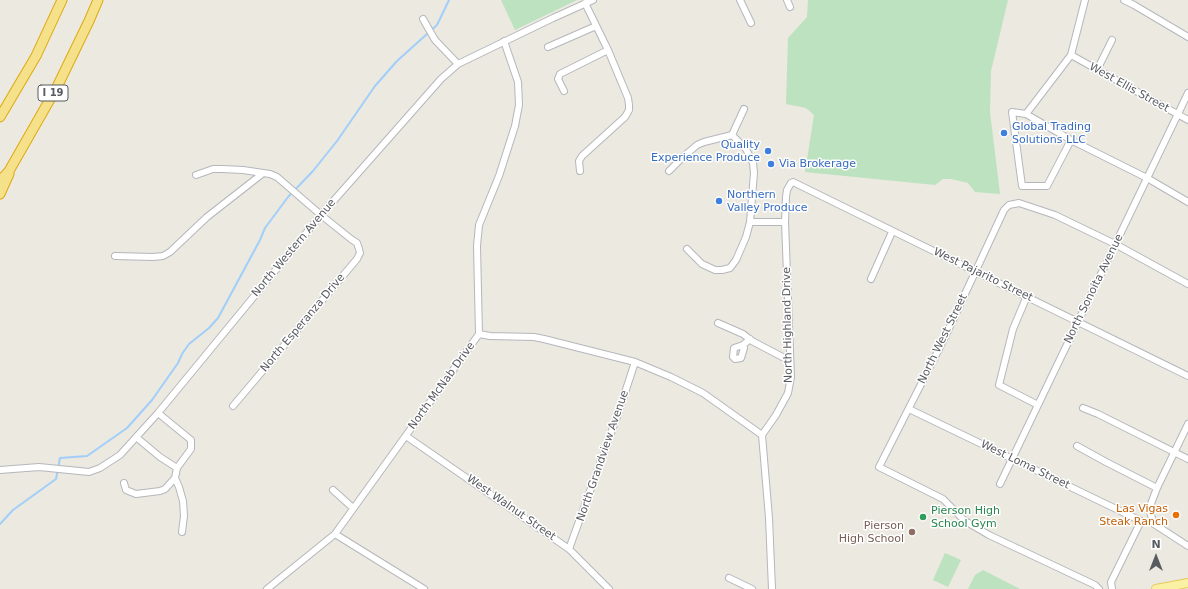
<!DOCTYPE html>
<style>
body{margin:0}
#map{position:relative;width:1188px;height:589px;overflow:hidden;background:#ebe9e0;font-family:"DejaVu Sans",sans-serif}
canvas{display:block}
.north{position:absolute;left:1136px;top:537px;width:40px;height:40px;-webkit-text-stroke:3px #fff;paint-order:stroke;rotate:0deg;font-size:11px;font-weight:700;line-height:16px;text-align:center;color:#585b60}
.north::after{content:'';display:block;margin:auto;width:14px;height:18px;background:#585b60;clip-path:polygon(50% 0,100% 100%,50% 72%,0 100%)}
</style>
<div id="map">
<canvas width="1188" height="589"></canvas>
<div class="north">N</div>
</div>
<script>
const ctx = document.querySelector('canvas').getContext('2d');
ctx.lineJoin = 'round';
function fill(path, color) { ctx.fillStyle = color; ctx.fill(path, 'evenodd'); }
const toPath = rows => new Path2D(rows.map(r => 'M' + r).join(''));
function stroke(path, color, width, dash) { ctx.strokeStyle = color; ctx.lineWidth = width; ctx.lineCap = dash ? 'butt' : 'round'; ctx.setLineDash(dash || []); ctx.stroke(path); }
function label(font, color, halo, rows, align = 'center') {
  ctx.font = font + ' "DejaVu Sans",sans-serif'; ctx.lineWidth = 3; ctx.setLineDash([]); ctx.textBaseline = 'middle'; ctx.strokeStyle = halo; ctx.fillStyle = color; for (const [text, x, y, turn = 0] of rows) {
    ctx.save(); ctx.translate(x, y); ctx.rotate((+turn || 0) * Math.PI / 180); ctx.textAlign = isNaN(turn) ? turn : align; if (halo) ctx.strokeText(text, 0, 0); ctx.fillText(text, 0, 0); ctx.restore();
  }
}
const green = toPath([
 [501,0,577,0,515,30],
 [808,0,1008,0,991,71,990,112,1000,194,975,192,968,183,951,179,943,179,935,185,805,172,814,115,806,108,786,104,788,38,807,17],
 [945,553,961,560,948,587,933,580],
 [983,570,1020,589,968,589,975,575]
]);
const stream = toPath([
 [0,524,13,510,56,479,60,458,87,456,127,428,152,400,178,363,182,354,189,344,209,328,218,318,260,240,265,228,288,197,313,171,337,141,375,86,397,61,437,25,449,0]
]);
const minor = toPath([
 [740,0,751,23],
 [787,0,790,7],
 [1124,0,1134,5,1188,37],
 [423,19,435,40,458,64],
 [548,47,596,26],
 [1071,55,1188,120],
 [1097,70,1112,40],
 [564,91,558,79,560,74,608,50],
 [1026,114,1071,55,1085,0],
 [732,135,744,109],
 [1071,140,1047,186,1022,186,1012,112,1026,114,1071,140,1147,178,1188,202],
 [580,171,579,161,582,156,625,117,629,110,629,105,628,98,608,50,585,3],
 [669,171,683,157,697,145,704,142,732,135,746,149,753,163,754,173,750,222,746,237,736,260,730,268,722,270,715,270,702,264,687,249],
 [196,175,213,169,222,169,243,170,270,174,277,177,321,215,351,239,357,243,359,249,360,253,357,259,233,406],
 [750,222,785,222],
 [115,256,153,257,163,256,170,252,207,217,262,174],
 [871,279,892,232],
 [1027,296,1013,329,999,385,1038,405],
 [718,323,743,334,752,341,790,361],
 [479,334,490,336,534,337,544,339,635,362,671,377,703,393,762,435],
 [743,345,744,348,741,358,735,359,733,357,734,348,743,345,750,339],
 [1083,408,1098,414,1188,459],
 [909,409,1141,521,1111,582,1112,589],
 [1188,424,1157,488,1149,509,1154,524,1188,546],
 [406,436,569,549,609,589],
 [136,437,160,457,177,468,191,449,191,440,158,413],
 [1077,446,1106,462,1157,488],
 [0,470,39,467,89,472,100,468,120,455,158,413,321,215,441,79,458,64,553,18,593,0],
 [175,478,179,487,183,501,184,516,182,532],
 [124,483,126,490,136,494,160,491,165,489,175,478,177,468],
 [1000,484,1188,93],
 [333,490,353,508],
 [335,534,424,589],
 [569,549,619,411,635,362],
 [729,578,752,589],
 [267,589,335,534,479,334,477,246,479,225,499,176,515,126,519,105,518,82,504,41],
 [772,589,769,518,762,435,776,415,788,393,791,377,785,222,786,197,787,190,791,183,793,182,1188,376],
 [1099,589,1095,585,989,535,965,521,943,499,879,467,945,337,1004,210,1009,205,1019,203,1055,215,1115,244,1188,284]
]);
const major = toPath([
 [1156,589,1188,583]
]);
const highway = toPath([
 [0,117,36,56,62,0],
 [0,181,9,171,57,87,89,21,98,0],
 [0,194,9,174]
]);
const markers = [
 [1004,133,4,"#3f7fe0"],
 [768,151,4,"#3f7fe0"],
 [771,164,4,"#3f7fe0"],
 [719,201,4,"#3f7fe0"],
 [1176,515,4,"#e8710a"],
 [923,517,4,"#2e9e5b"],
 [912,532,4,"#8d6e63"]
];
const shields = [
 [53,93,30]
];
const shieldNames = [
 ["I 19",53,93]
];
const streetNames = [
 ["West Ellis Street",1129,88,29],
 ["North Western Avenue",294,248,-50],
 ["West Pajarito Street",983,275,26],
 ["North Sonoita Avenue",1094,289,-64],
 ["North Esperanza Drive",303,323,-50],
 ["North Highland Drive",788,325,-91],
 ["North West Street",943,339,-64],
 ["North McNab Drive",442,386,-54],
 ["North Grandview Avenue",603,456,-71],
 ["West Loma Street",1025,465,26],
 ["West Walnut Street",511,508,35]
];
const shopNames = [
 ["Global Trading",1012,127],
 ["Solutions LLC",1012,140],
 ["Quality",760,145,"right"],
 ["Experience Produce",760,158,"right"],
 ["Via Brokerage",779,164],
 ["Northern",727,195],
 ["Valley Produce",727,208]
];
const foodNames = [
 ["Las Vigas",1168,509],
 ["Steak Ranch",1168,522]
];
const leisureNames = [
 ["Pierson High",931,511],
 ["School Gym",931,524]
];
const educationNames = [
 ["Pierson",904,526],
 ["High School",904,539]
];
fill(green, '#bde2bf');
stroke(stream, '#a1cefa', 2);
stroke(minor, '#b5b7bc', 8);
stroke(major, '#e8c95b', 10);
stroke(highway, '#dea80d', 11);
stroke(minor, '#fff', 6);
stroke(major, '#faf1a5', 8);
stroke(highway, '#f6e18b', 9);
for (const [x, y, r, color] of markers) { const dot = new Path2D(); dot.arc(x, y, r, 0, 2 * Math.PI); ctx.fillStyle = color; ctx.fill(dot); stroke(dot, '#fff', 1.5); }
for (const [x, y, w] of shields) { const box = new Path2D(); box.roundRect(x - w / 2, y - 8, w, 16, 3); ctx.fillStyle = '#fff'; ctx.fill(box); stroke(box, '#585b60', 1); }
label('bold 10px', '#585b60', null, shieldNames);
label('11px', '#585b60', '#fff', streetNames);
label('11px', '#366cbe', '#fff', shopNames, 'left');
label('11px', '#c56008', '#fff', foodNames, 'right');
label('11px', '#27864d', '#fff', leisureNames, 'left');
label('11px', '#785e54', '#fff', educationNames, 'right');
</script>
